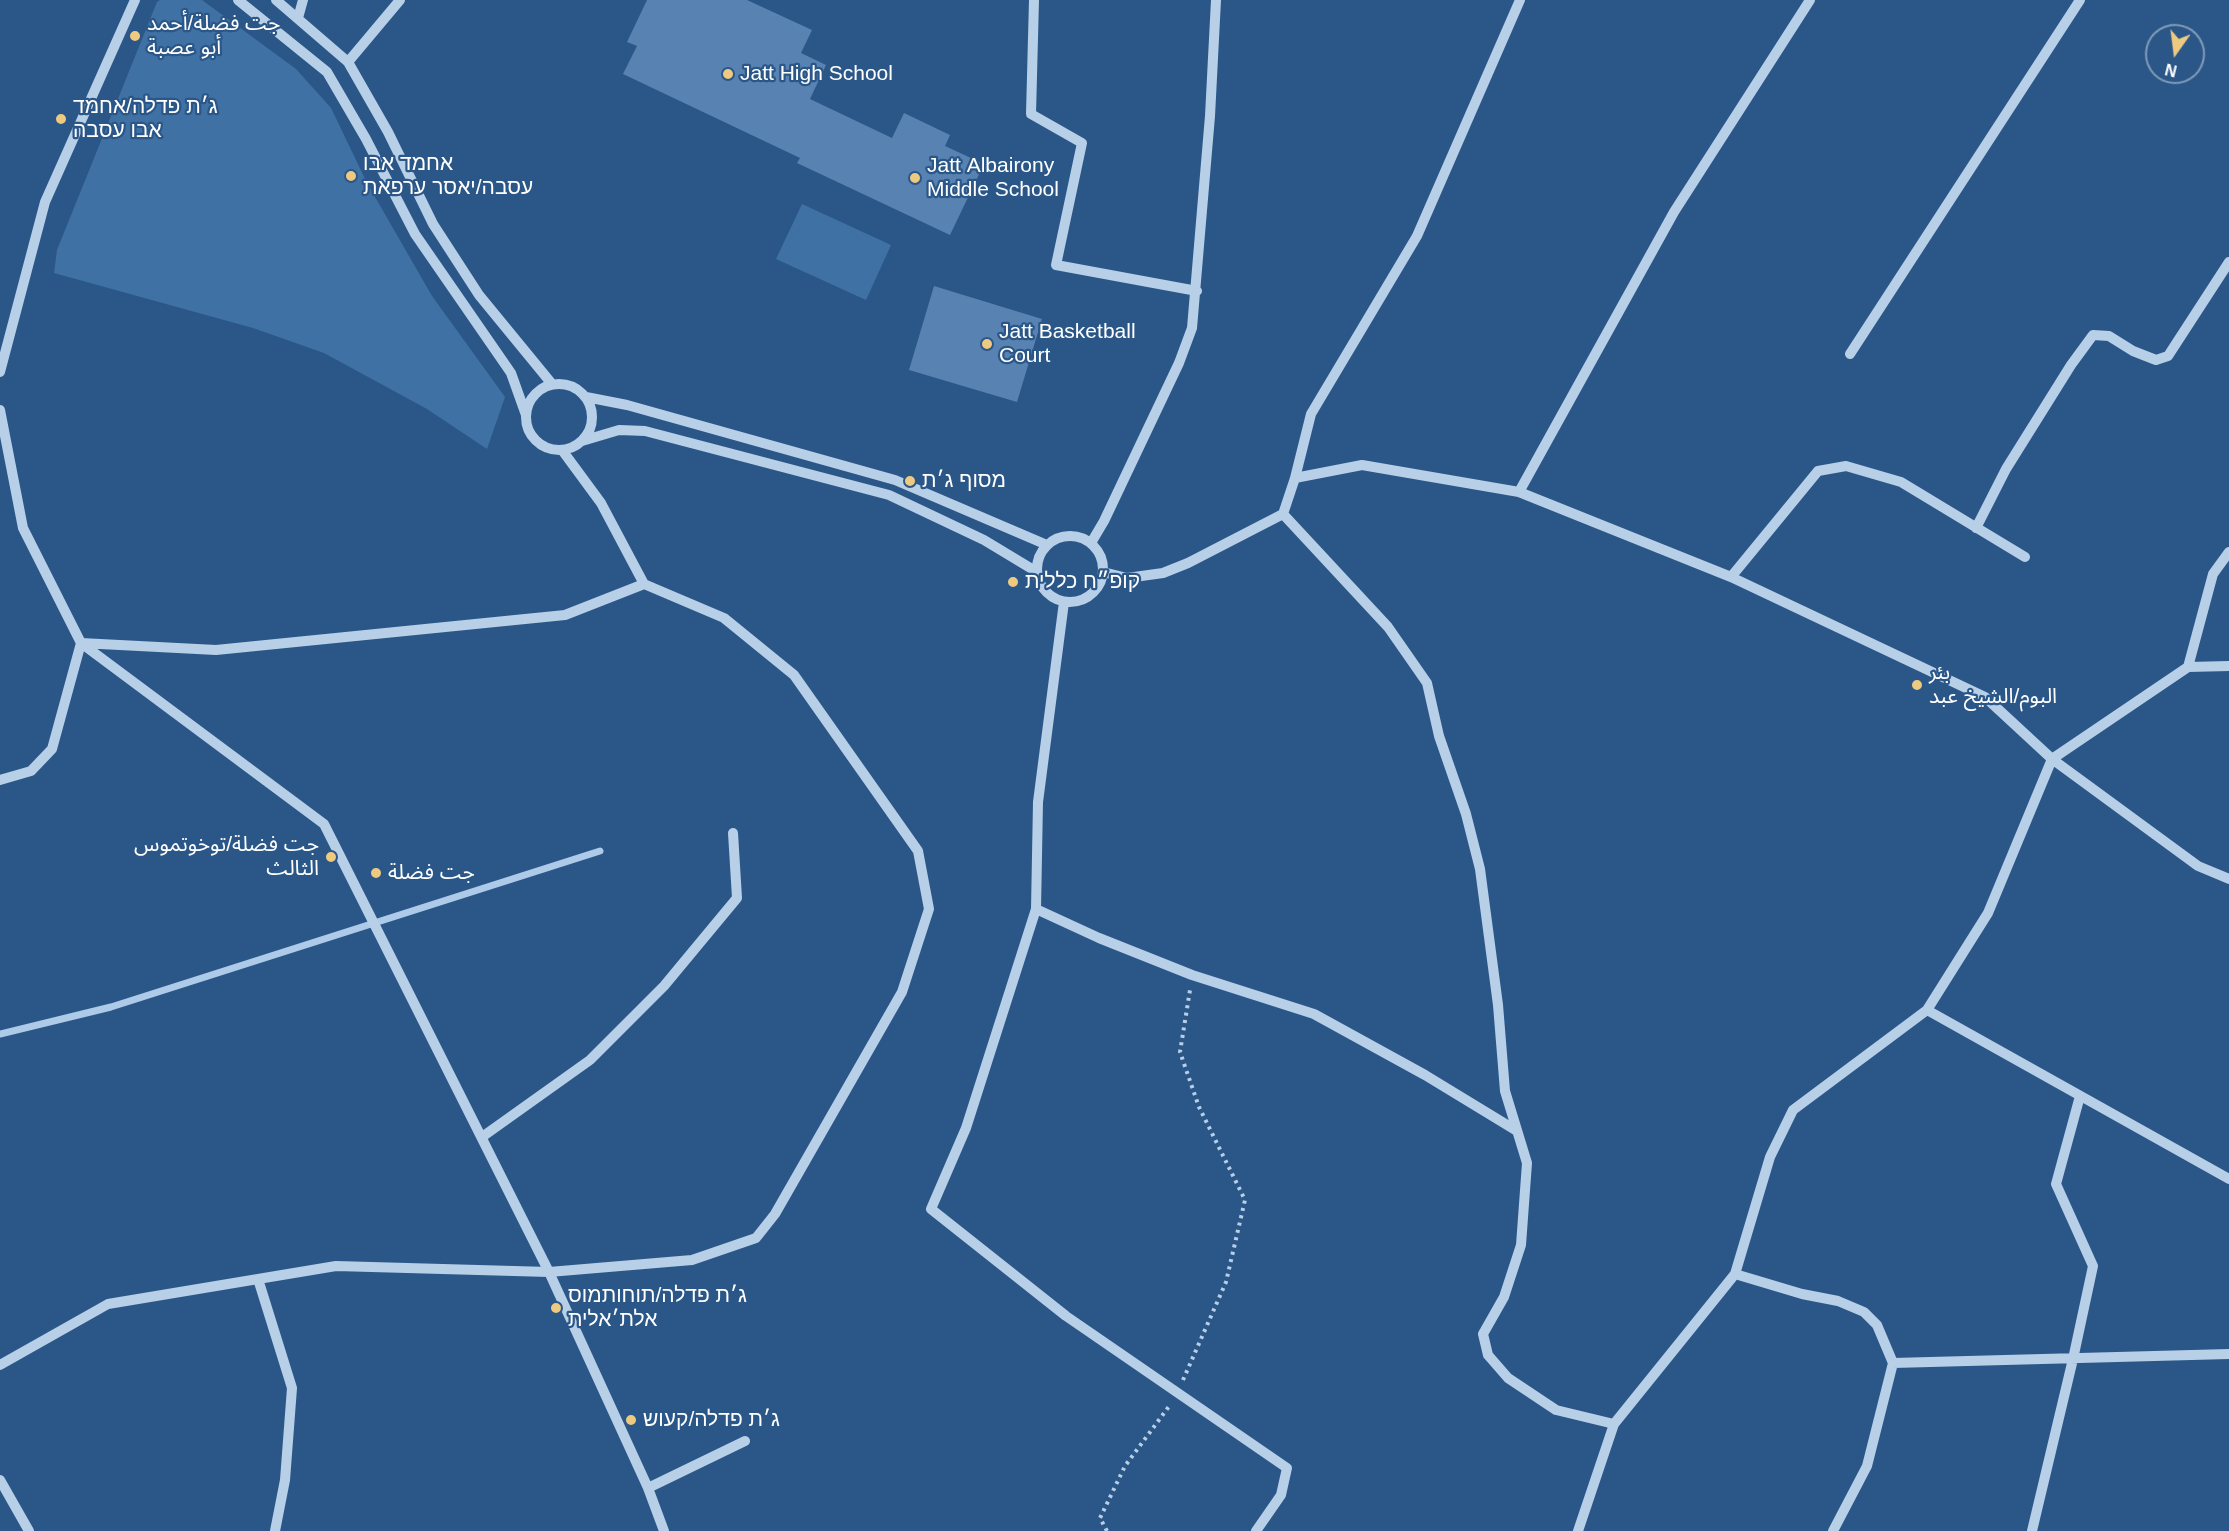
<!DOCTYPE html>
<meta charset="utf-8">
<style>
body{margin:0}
#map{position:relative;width:2229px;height:1531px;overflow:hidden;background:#2b5788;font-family:Helvetica,sans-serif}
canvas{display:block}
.north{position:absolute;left:2145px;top:24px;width:60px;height:60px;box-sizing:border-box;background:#2b5788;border:2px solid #809ab8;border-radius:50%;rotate:194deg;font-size:16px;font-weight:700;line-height:24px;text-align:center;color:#fff}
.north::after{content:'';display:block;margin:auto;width:21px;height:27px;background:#eeca80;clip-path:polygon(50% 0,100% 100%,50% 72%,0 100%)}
</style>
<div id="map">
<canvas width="2229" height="1531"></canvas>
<div class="north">N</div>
</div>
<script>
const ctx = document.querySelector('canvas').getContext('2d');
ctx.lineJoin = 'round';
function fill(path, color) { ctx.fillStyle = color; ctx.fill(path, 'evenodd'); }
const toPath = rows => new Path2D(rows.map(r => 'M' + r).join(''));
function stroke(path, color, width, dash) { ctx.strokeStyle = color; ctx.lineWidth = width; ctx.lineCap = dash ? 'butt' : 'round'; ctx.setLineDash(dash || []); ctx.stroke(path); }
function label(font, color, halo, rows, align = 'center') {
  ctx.font = font + ' Helvetica,"Noto Sans Arabic","Noto Sans Hebrew",sans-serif'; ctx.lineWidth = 4.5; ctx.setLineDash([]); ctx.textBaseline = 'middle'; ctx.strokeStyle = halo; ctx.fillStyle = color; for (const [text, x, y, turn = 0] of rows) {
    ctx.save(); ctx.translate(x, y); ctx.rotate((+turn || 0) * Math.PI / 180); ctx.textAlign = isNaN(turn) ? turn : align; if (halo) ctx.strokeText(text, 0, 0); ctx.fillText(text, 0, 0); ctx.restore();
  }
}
const green = toPath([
 [160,0,202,0,296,69,331,108,367,183,432,296,505,397,487,449,427,409,324,353,253,328,54,273,57,250,157,2],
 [802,204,891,245,866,300,776,259]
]);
const stream = toPath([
 [0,1034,111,1007,600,851]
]);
const building = toPath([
 [647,0,747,0,812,30,801,53,826,65,810,99,892,138,904,113,950,135,945,146,984,164,950,235,797,163,800,158,623,74,637,46,627,42],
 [934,286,1042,319,1017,402,909,370]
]);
const path = toPath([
 [1183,1380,1226,1282,1245,1200,1199,1107,1180,1052,1190,990],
 [1107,1531,1100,1518,1125,1466,1170,1405]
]);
const minor = toPath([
 [238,0,327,72,366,139,415,234,511,373,526,415],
 [276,0,348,62,388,132,433,224,479,295,552,384],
 [1034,0,1031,114,1082,143,1056,265,1197,291],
 [298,18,303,0],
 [348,62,400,0],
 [1850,354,2080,0],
 [0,372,45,202,135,0],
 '526 417a33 33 0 1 1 66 0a33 33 0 1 1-66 0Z',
 [586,397,627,405,895,480,1047,545],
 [0,410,23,528,81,643,324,824,549,1272,648,1488],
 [582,441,619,430,645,431,889,495,984,540,1037,572],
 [1295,478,1311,414,1417,236,1520,0],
 [1519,492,1674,212,1810,0],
 [1283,514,1388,627,1427,683,1439,736,1466,814,1480,869,1498,1005,1505,1091,1527,1163,1521,1245,1504,1297,1483,1334,1488,1355,1508,1378,1556,1410,1614,1424],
 [1976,528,2006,469,2071,365,2093,335,2109,336,2133,351,2156,360,2168,356,2229,262],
 '1037 569a33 33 0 1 1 66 0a33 33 0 1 1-66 0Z',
 [1091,543,1104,521,1179,363,1192,328,1210,116,1216,0],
 [1103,572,1127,578,1163,573,1188,563,1283,514,1295,478,1362,465,1519,492,1731,577,1985,697,2052,759,2198,866,2229,879],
 [1731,577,1818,471,1846,466,1901,482,2025,557],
 [1064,602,1038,802,1036,909,966,1128,931,1209,1066,1316,1287,1468,1281,1495,1256,1531],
 [2188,667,2213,574,2229,552],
 [0,780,31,771,52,749,81,643,216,650,565,615,644,584],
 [1036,909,1099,938,1192,975,1314,1014,1425,1075,1517,1131],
 [1927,1010,2229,1179],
 [482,1137,590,1060,664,986,737,898,733,833],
 [1735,1274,1802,1294,1838,1301,1864,1312,1877,1325,1893,1363,1867,1466,1833,1531],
 [258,1279,292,1388,285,1480,275,1531],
 [1893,1363,2229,1354],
 [0,1365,108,1304,336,1266,549,1272,692,1260,756,1238,775,1214,902,992,929,909,918,851,794,675,724,618,644,584,601,503,562,450],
 [0,1480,29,1531],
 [664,1531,648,1488,745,1441],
 [1578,1531,1614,1424,1735,1274,1770,1157,1793,1110,1927,1010,1988,913,2052,759,2188,667,2229,666],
 [2032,1531,2073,1359,2093,1266,2056,1184,2080,1096]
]);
const markers = [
 [135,36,6,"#eeca80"],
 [728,74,6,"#eeca80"],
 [61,119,6,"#eeca80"],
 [351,176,6,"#eeca80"],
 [915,178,6,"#eeca80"],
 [987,344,6,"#eeca80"],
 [910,481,6,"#eeca80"],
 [1013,582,6,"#eeca80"],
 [1917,685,6,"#eeca80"],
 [331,857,6,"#eeca80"],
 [376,873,6,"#eeca80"],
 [556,1308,6,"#eeca80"],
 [631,1420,6,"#eeca80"]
];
const poiNames = [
 ["جت فضلة/أحمد",147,24],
 ["أبو عصبة",147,48],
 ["Jatt High School",740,74],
 ["ג׳ת פדלה/אחמד",73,107],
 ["אבו עסבה",73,131],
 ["אחמד אבו",363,164],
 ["עסבה/יאסר ערפאת",363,188],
 ["Jatt Albairony",927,166],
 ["Middle School",927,190],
 ["Jatt Basketball",999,332],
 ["Court",999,356],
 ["מסוף ג׳ת",922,481],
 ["קופ״ח כללית",1025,582],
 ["بئر",1929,673],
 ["البوم/الشيخ عبد",1929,697],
 ["جت فضلة/توخوتموس",319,845,"right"],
 ["الثالث",319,869,"right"],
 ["جت فضلة",388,873],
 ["ג׳ת פדלה/תוחותמוס",568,1296],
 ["אלת׳אלית",568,1320],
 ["ג׳ת פדלה/קעוש",643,1420]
];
fill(green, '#4071a4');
stroke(stream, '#adcbe8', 7);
fill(building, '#5782b1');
stroke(path, '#b8cfe8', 4, [3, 4.5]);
stroke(minor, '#b8cfe8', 10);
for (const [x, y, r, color] of markers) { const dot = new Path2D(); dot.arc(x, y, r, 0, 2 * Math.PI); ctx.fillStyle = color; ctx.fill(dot); stroke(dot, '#2b5788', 2); }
label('21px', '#fff', '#2b5788', poiNames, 'left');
</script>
